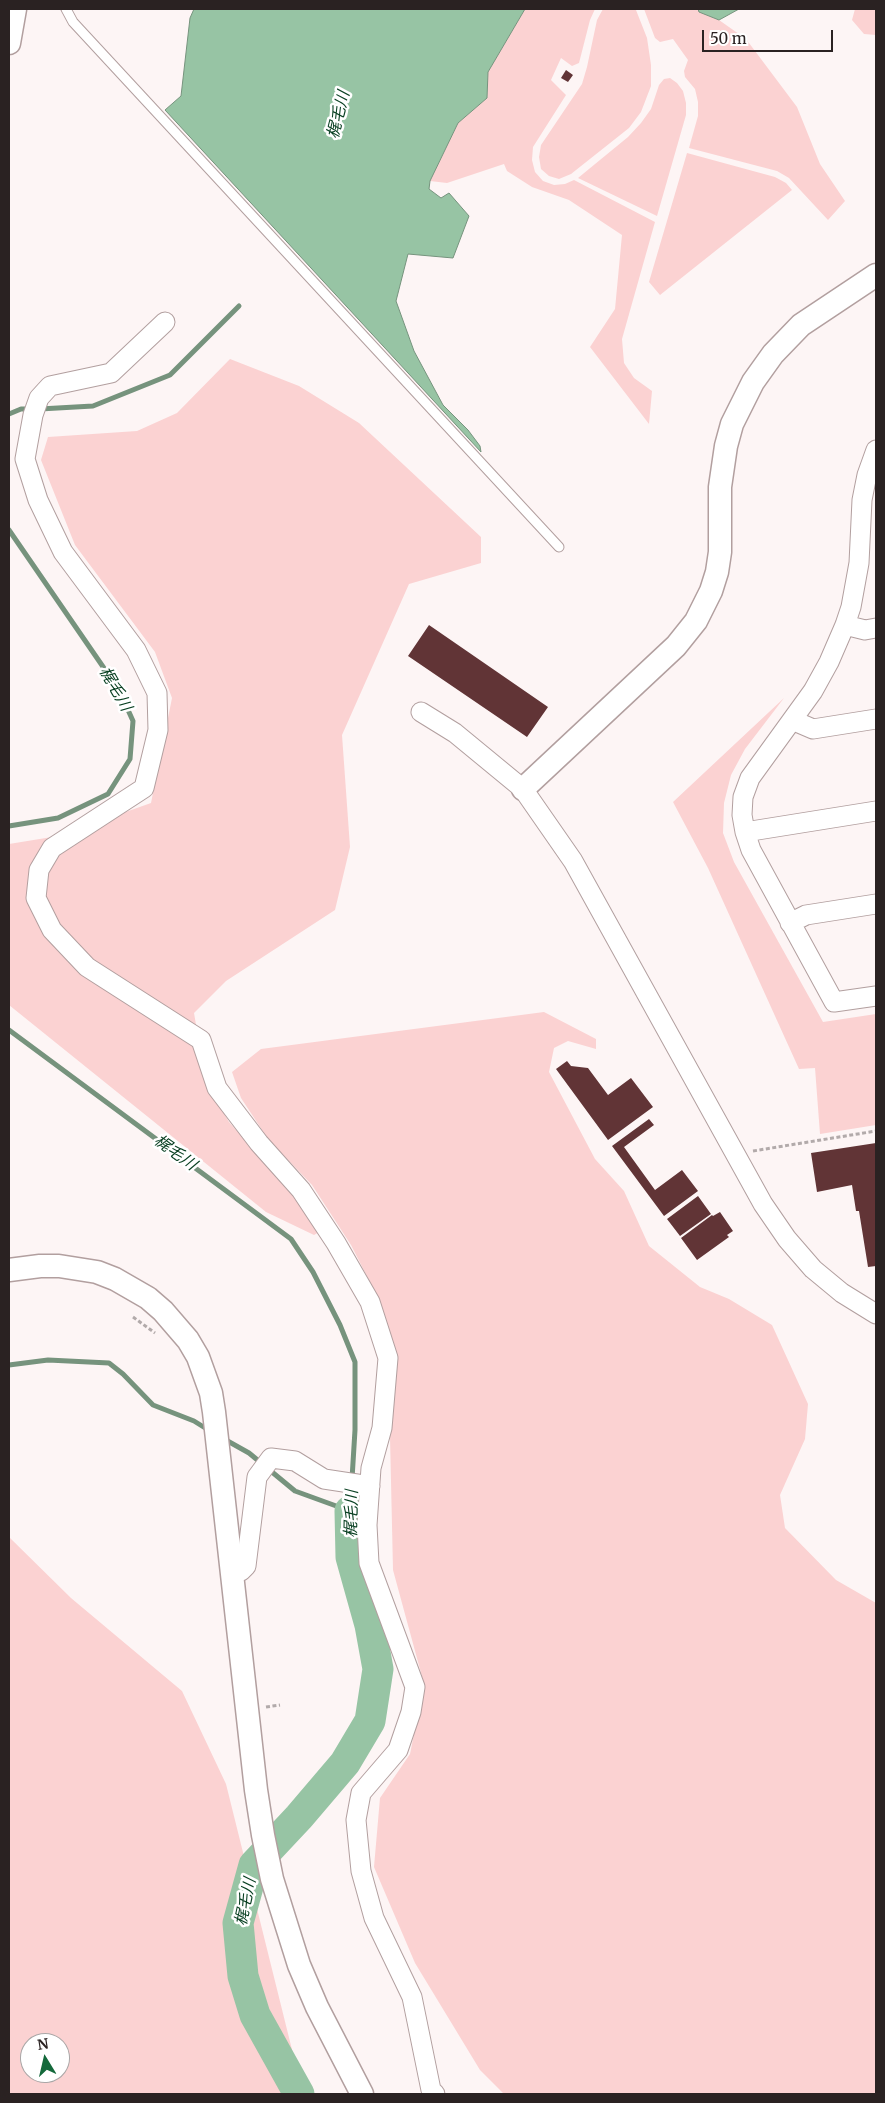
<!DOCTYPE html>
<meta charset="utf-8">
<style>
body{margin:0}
#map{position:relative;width:885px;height:2103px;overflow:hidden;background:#fdf5f5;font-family:Merriweather,serif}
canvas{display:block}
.frame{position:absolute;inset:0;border:10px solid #2a2222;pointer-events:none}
.north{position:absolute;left:20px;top:2033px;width:50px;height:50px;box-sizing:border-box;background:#fff;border:1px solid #aaa7a7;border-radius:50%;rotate:351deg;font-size:14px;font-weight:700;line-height:20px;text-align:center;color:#2a2222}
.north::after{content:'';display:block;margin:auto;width:18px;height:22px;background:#14693b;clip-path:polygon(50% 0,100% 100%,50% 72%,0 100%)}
.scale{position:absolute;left:702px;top:30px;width:131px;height:22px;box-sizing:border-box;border:2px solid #2a2222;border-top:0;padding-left:6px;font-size:15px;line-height:18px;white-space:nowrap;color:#2a2222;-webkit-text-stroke:4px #fff;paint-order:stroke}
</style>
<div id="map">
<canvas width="885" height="2103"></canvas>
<div class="frame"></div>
<div class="north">N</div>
<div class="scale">50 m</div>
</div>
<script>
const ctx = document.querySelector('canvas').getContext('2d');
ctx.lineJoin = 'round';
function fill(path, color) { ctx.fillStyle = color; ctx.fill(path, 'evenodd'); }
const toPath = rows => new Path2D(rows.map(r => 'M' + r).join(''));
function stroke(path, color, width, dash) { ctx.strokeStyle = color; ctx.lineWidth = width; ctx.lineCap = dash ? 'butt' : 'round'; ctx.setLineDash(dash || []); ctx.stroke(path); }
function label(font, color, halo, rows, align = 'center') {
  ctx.font = font + ' Merriweather,"Noto Sans JP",serif'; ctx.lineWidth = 5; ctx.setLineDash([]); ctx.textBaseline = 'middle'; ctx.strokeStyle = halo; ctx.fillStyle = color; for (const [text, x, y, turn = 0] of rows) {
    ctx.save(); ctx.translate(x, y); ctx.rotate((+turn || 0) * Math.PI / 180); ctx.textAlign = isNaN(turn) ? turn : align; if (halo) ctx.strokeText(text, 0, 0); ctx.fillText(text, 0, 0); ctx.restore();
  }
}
const green = toPath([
 [525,9,595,9,590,20,579,63,572,66,561,58,551,80,566,95,533,147,532,160,535,172,543,181,554,185,565,184,574,180,655,222,622,339,624,363,634,378,652,391,649,424,590,347,615,309,622,235,569,200,532,187,507,171,504,164,447,183,430,181,458,123,487,98,488,72],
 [603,9,636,10,647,38,651,65,651,86,641,112,629,128,571,174,559,179,549,176,541,169,539,157,541,145,582,84,587,67,597,20],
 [644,9,698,9,700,12,719,20,746,39,797,107,820,164,845,201,828,220,789,178,777,171,689,148,698,116,698,102,695,89,685,77,684,71,688,60,673,39,660,42,655,38],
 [855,9,876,9,876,35,864,34,852,20],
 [670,78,677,83,683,91,686,103,686,115,657,216,578,178,628,137,641,123,651,109,659,85,664,79],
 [687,153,775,177,786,183,792,190,660,295,649,282],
 [230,359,299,386,359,423,481,537,481,563,409,584,342,735,350,847,335,910,226,981,194,1013,200,1048,216,1100,229,1122,299,1201,321,1231,314,1235,266,1212,9,1005,9,844,58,836,151,803,172,698,155,652,75,545,41,460,48,437,137,431,177,413],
 [784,698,745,749,731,775,724,803,723,833,734,862,823,1022,876,1014,876,1125,820,1134,815,1068,799,1069,708,868,673,802],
 [544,1012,596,1039,596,1049,568,1041,554,1048,549,1072,595,1159,624,1191,649,1246,700,1287,729,1299,772,1325,808,1404,805,1439,780,1495,785,1528,836,1580,876,1603,876,2094,504,2094,480,2070,415,1963,374,1867,380,1798,410,1754,424,1684,393,1570,390,1437,394,1369,379,1300,351,1245,312,1185,268,1139,241,1098,232,1072,261,1049],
 [9,1537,71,1598,182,1691,226,1784,303,2094,9,2094],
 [30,2043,60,2043,60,2073,30,2073]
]);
const water = toPath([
 [194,9,525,9,488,72,487,98,458,123,430,181,429,189,441,198,449,193,469,216,453,258,408,254,396,301,414,351,443,405,468,430,480,446,481,452,165,110,181,96,190,18,194,9],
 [698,9,739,9,719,20,699,12,698,9]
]);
const stream = toPath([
 [40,409,93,406,170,375,239,306],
 [9,414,21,409,31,409],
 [9,530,119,690,133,721,130,759,108,794,58,818,9,826],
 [9,1030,291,1239,313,1272,340,1325,355,1362,355,1430,352,1479],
 [9,1365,48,1360,109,1363,123,1374,153,1405,194,1421,210,1431],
 [224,1439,249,1453,295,1491,350,1511,352,1487]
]);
const river = toPath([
 [299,2094,255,2015,243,1976,238,1923,254,1865,299,1817,345,1763,370,1721,378,1669,370,1625,351,1557,350,1511]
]);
const building = toPath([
 [566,70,573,75,568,82,561,78],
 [429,625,548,707,527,737,408,656],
 [567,1061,571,1066,588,1068,608,1095,631,1078,653,1107,608,1140,556,1069],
 [649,1119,654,1125,624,1147,655,1190,682,1170,698,1191,664,1216,612,1146],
 [876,1143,876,1266,868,1267,859,1211,856,1211,852,1185,817,1192,811,1153],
 [698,1196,711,1214,680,1236,667,1219],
 [720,1212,733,1231,727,1235,729,1237,697,1260,681,1238,712,1215,713,1216]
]);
const path = toPath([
 [753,1151,876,1131],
 [133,1317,155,1333],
 [266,1707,280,1705]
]);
const service = toPath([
 [66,9,73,22,559,547]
]);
const minor = toPath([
 [165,322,111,373,50,386,39,398,33,415,25,459,38,500,63,552,136,650,157,693,158,730,144,788,52,848,39,870,36,898,52,930,87,967,201,1040,217,1088,259,1143,301,1190,336,1243,370,1302,388,1358,382,1428,371,1468,367,1525,369,1563,415,1687,411,1712,398,1750,361,1793,356,1820,361,1871,374,1918,412,1997,431,2090,435,2094],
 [876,450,867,475,862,500,859,563,851,607,845,625,829,662,813,691,750,778,743,797,742,815,745,832,751,850,834,1002,876,996],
 [845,625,865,630,876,628],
 [421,712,455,733,523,789,573,861,763,1204,787,1239,813,1269,842,1293,876,1314],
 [792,720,813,729,876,719],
 [745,832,876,811],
 [790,923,806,915,876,904],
 [232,1574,241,1571,246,1566,257,1477,271,1458,295,1461,324,1479,370,1486]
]);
const tertiary = toPath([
 [9,43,15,9],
 [523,789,676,646,696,621,711,591,717,572,720,552,720,487,726,446,732,424,753,382,773,354,801,325,876,275],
 [9,1270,40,1266,59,1266,97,1272,115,1279,148,1298,163,1311,188,1340,198,1357,211,1393,214,1412,256,1790,263,1835,272,1879,299,1965,317,2007,362,2094]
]);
const waterNames = [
 ["梶毛川",339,115,-76],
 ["梶毛川",115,689,60],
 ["梶毛川",175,1153,36],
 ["梶毛川",352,1514,-89],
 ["梶毛川",246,1902,-78]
];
fill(green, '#fbd2d2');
fill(water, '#97c4a4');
stroke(water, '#76937d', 1);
stroke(stream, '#76937d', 5);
stroke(river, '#97c4a4', 31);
fill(building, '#613436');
stroke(service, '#b29f9f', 11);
stroke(minor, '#b29f9f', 21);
stroke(tertiary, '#b29f9f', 25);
stroke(path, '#b2aaaa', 3, [4, 2.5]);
stroke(service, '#fff', 9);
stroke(minor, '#fff', 19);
stroke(tertiary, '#fff', 22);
label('italic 16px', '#094022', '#fff', waterNames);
</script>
